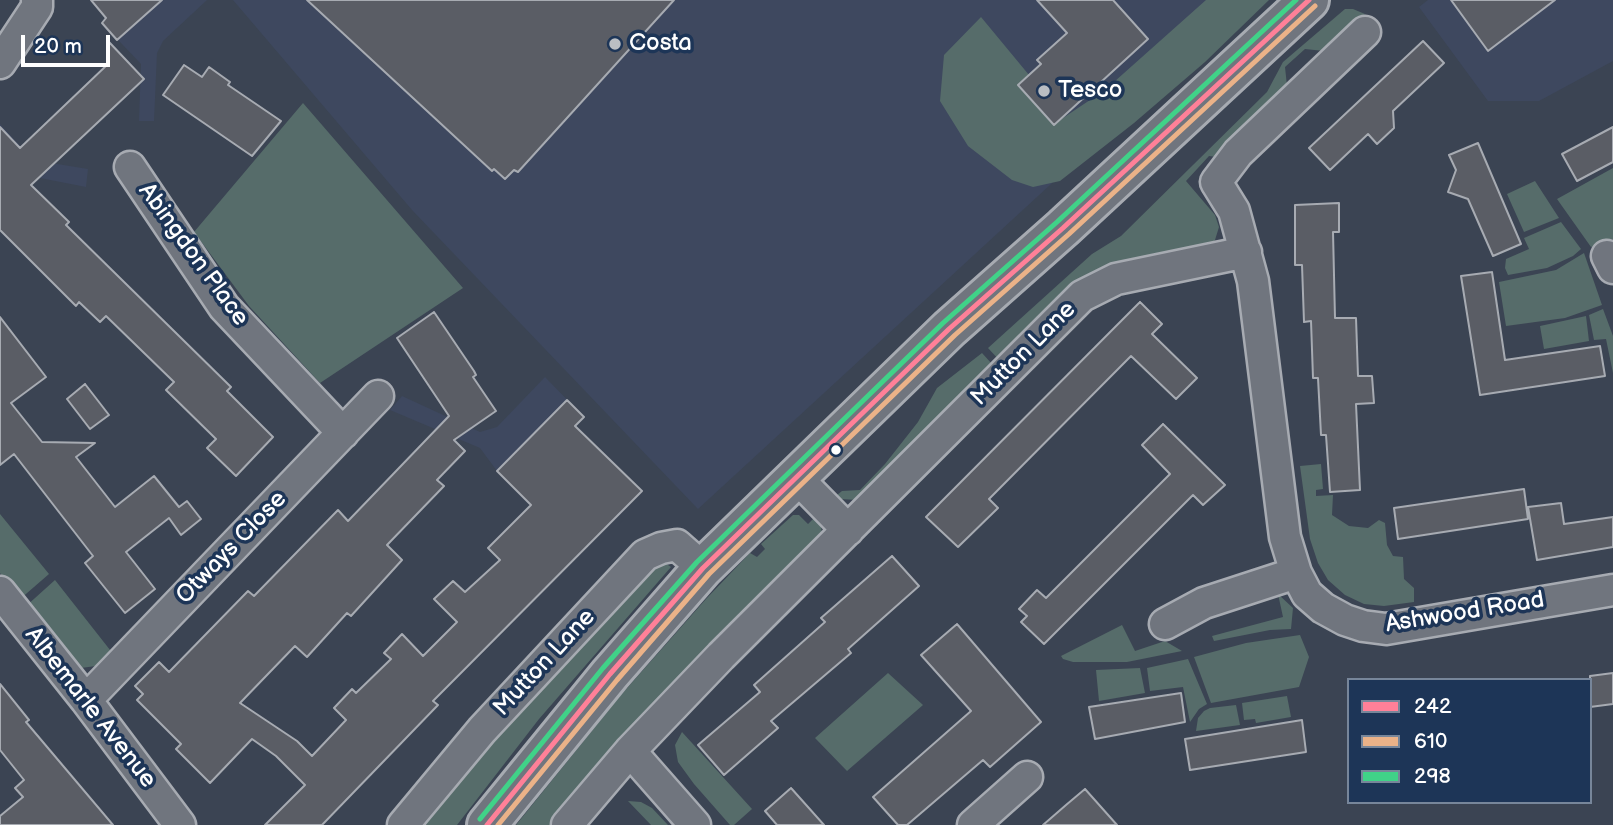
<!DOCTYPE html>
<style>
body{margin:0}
#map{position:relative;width:1613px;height:825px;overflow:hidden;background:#3b4453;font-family:"Balsamiq Sans",sans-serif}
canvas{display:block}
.legend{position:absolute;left:1347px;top:678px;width:245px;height:126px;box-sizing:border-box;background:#1d3557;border:2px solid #77869a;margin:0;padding:9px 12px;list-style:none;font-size:21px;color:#fff}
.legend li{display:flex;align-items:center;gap:14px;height:35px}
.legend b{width:35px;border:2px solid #77869a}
.scale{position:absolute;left:21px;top:35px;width:89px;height:32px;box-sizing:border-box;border:4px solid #fff;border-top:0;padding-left:9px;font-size:21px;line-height:24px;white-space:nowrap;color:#fff;-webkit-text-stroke:5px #1d3557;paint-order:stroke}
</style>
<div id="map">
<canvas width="1613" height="825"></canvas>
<ul class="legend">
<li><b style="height:9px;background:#ff8098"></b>242</li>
<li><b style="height:9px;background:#ebb288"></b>610</li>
<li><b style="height:9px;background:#40d288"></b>298</li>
</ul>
<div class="scale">20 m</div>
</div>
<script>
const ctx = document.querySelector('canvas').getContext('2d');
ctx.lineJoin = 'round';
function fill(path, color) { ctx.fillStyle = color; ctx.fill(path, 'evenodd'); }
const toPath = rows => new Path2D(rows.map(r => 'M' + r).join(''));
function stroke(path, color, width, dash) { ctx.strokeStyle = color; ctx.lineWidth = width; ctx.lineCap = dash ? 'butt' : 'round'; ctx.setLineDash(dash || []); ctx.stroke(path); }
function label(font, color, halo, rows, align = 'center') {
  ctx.font = font + ' "Balsamiq Sans",sans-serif'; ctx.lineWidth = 7; ctx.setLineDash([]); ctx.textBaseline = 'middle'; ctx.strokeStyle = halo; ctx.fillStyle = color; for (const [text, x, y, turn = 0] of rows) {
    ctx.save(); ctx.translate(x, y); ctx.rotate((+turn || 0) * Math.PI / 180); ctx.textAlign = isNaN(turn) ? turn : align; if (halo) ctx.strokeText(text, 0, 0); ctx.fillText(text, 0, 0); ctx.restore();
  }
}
const built = toPath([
 [126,0,207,0,163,41,157,53,154,121,139,121,141,64,102,23],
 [233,0,1251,0,698,509,412,210],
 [1428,0,1613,0,1613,61,1539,101,1488,101,1419,7],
 [0,124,33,160,88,169,86,187,30,176,0,191],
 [545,377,584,417,514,488,497,471,480,448,390,410,402,396,480,432,497,427]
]);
const green = toPath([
 [1206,0,1269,0,1205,62,1134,123,1060,181,1033,187,1012,180,968,146,940,101,944,55,981,17,1029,75,1018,85,1054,124,1105,90],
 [1345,9,1353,9,1365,14,1324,51,1305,49,1285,67,1287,86,1217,157,1209,156,1186,181,1215,215,1219,227,1215,240,1207,249,1108,269,1001,362,988,348,1092,254,1121,236,1267,92,1283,62],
 [303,103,463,288,320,383,249,306,194,232],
 [1613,168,1613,239,1591,247,1557,199],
 [1535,181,1559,218,1524,232,1507,194],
 [1561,222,1581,249,1573,256,1547,268,1508,275,1505,268,1506,259,1529,249,1524,238],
 [1584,253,1602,305,1565,318,1506,326,1499,282,1556,270],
 [1603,309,1613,336,1613,373,1606,339,1594,340,1589,315],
 [1586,316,1589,341,1544,349,1540,326],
 [982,353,992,364,992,370,858,500,840,499,837,495,842,491,860,490,885,464,918,422,937,388],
 [1321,464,1323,489,1316,490,1316,496,1333,495,1332,515,1349,526,1368,528,1379,520,1385,523,1387,545,1393,556,1403,557,1404,579,1414,588,1414,602,1384,606,1364,604,1345,595,1328,580,1318,563,1310,539,1300,466],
 [0,514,49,574,19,600,0,573],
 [793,515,799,515,808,524,814,518,821,526,822,534,666,695,551,825,516,825,620,696,706,599,750,553,757,557,765,549,761,544],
 [662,561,671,567,539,719,457,825,419,825,514,713,656,563],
 [55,580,114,655,103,665,81,668,69,664,25,607],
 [1278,594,1293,608,1291,629,1270,630,1214,641,1212,636,1283,617],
 [1122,625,1135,651,1165,641,1182,651,1127,662,1073,662,1063,659,1061,656],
 [1300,635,1309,657,1299,687,1211,703,1194,657,1246,643],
 [1188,659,1207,704,1199,709,1190,722,1183,687,1150,691,1147,668],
 [1140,668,1145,693,1099,701,1096,670],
 [888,673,923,705,847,771,815,738],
 [1287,696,1291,717,1256,723,1255,719,1244,720,1242,703],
 [1236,705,1240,725,1196,731,1198,718,1204,711,1210,708],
 [682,732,752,809,734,825,730,825,694,784,678,762,675,745],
 [628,801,641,802,652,808,668,825,651,825]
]);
const building = toPath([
 [91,0,162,0,117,40,102,23,106,18,91,0],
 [307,0,674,0,518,172,514,170,505,179,494,169,492,171,307,0],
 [1037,0,1113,0,1148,39,1054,125,1018,85,1041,64,1037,60,1067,33,1037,0],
 [1451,0,1555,0,1488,51,1451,0],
 [1423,41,1444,63,1393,111,1394,128,1377,144,1368,134,1330,170,1309,148,1423,41],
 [109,42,144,79,31,185,69,222,66,225,231,387,227,391,273,437,236,476,207,448,216,439,166,390,174,382,106,316,100,322,79,302,76,306,0,230,0,127,20,148,108,64,109,42],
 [184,65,202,77,209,67,230,82,228,85,281,121,252,156,163,95,184,65],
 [1613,127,1613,162,1577,181,1562,154,1613,127],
 [1478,143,1521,244,1493,256,1468,199,1448,192,1456,170,1449,155,1478,143],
 [1339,203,1339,232,1333,232,1335,318,1356,318,1358,376,1372,376,1374,403,1356,404,1360,490,1330,492,1326,435,1321,435,1318,378,1313,378,1311,321,1304,322,1302,265,1295,265,1295,205,1339,203],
 [1492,272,1505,360,1600,346,1605,376,1480,395,1461,276,1492,272],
 [1140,302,1162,324,1152,334,1197,378,1176,399,1131,356,989,499,998,508,958,547,926,517,1140,302],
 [434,312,474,371,476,375,473,377,496,411,454,440,465,451,437,480,444,486,387,545,402,560,351,616,347,613,307,657,295,646,240,703,297,741,312,756,346,720,334,708,352,689,356,693,391,659,384,653,402,634,423,656,457,622,434,599,453,581,465,592,500,560,488,548,531,505,497,471,567,400,584,417,575,426,642,491,433,701,438,705,322,825,265,825,305,785,276,756,252,739,210,783,176,749,181,744,137,700,143,694,135,686,159,662,169,672,248,591,254,596,338,510,348,521,449,416,397,338,434,312],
 [0,317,46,377,11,403,42,442,95,443,76,457,115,507,154,476,179,507,187,501,201,519,181,535,169,518,126,552,155,589,125,613,85,563,93,556,14,454,0,465,0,317],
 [85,384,109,415,90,429,67,399,85,384],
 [1163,424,1225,485,1203,505,1193,495,1044,644,1021,622,1027,616,1019,609,1037,590,1046,598,1170,474,1142,445,1163,424],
 [1524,489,1528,519,1398,539,1394,508,1524,489],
 [1561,503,1564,524,1613,517,1613,547,1537,560,1528,507,1561,503],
 [892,556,919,586,848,649,851,653,771,721,778,728,724,775,698,745,760,692,754,685,825,622,821,618,892,556],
 [957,624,1041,722,990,767,983,760,907,825,898,825,873,797,971,711,921,655,957,624],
 [1613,673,1613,704,1590,707,1590,676,1613,673],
 [0,684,29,720,26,722,113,825,0,825,0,816,23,797,15,788,24,780,0,750,0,684],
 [1181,693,1185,722,1095,739,1089,707,1181,693],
 [1302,720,1306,752,1190,770,1185,739,1302,720],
 [791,788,824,825,777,825,765,811,791,788],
 [1085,789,1117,825,1043,825,1066,805,1085,789]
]);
const street = toPath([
 [1365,32,1238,153,1216,182,1234,211,1253,281,1285,537,1296,573,1307,594,1323,608,1345,620,1363,626,1386,629,1613,590],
 [0,63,37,7,37,0],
 [130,167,224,307,343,433],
 [1607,256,1613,268],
 [795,476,848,530],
 [0,592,86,700,180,825],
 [1165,624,1204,603,1296,573],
 [86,700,378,396],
 [630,751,695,825],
 [403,825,482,730,645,555,661,548,677,545,703,568],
 [567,825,630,751,721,656,1082,296,1116,279,1246,252],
 [973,825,1027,777]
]);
const secondary = toPath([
 [487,825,610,674,703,568,949,329,1063,228,1309,0]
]);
const bus1 = toPath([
 [487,825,610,674,703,568,949,329,1063,228,1309,0]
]);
const bus2 = toPath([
 [498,825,617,680,709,574,955,335,1069,234,1315,6]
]);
const bus3 = toPath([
 [480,819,603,668,697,562,943,323,1057,222,1296,0]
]);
const markers = [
 [615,44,7,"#babec3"],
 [1044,91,7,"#babec3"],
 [836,450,6,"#fff"]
];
const poiNames = [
 ["Costa",629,44],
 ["Tesco",1058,91]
];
const streetNames = [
 ["Abingdon Place",193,255,54],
 ["Mutton Lane",1024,354,-45],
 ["Otways Close",232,548,-46],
 ["Ashwood Road",1465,613,-9],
 ["Mutton Lane",545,663,-47],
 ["Albemarle Avenue",90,708,52]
];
fill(built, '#3e485f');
fill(green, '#566c6a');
fill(building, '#5a5d65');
stroke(building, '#a7abb2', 2);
stroke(street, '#a7abb2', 35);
stroke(secondary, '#a7abb2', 44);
stroke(street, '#70757e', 30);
stroke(secondary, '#70757e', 38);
stroke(bus1, '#ff8098', 5);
stroke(bus2, '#ebb288', 5);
stroke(bus3, '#40d288', 5);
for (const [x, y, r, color] of markers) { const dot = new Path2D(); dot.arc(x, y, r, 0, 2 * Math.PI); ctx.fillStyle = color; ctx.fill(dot); stroke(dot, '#1d3557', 2.5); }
label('24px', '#fff', '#1d3557', poiNames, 'left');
label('24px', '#fff', '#1d3557', streetNames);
</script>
